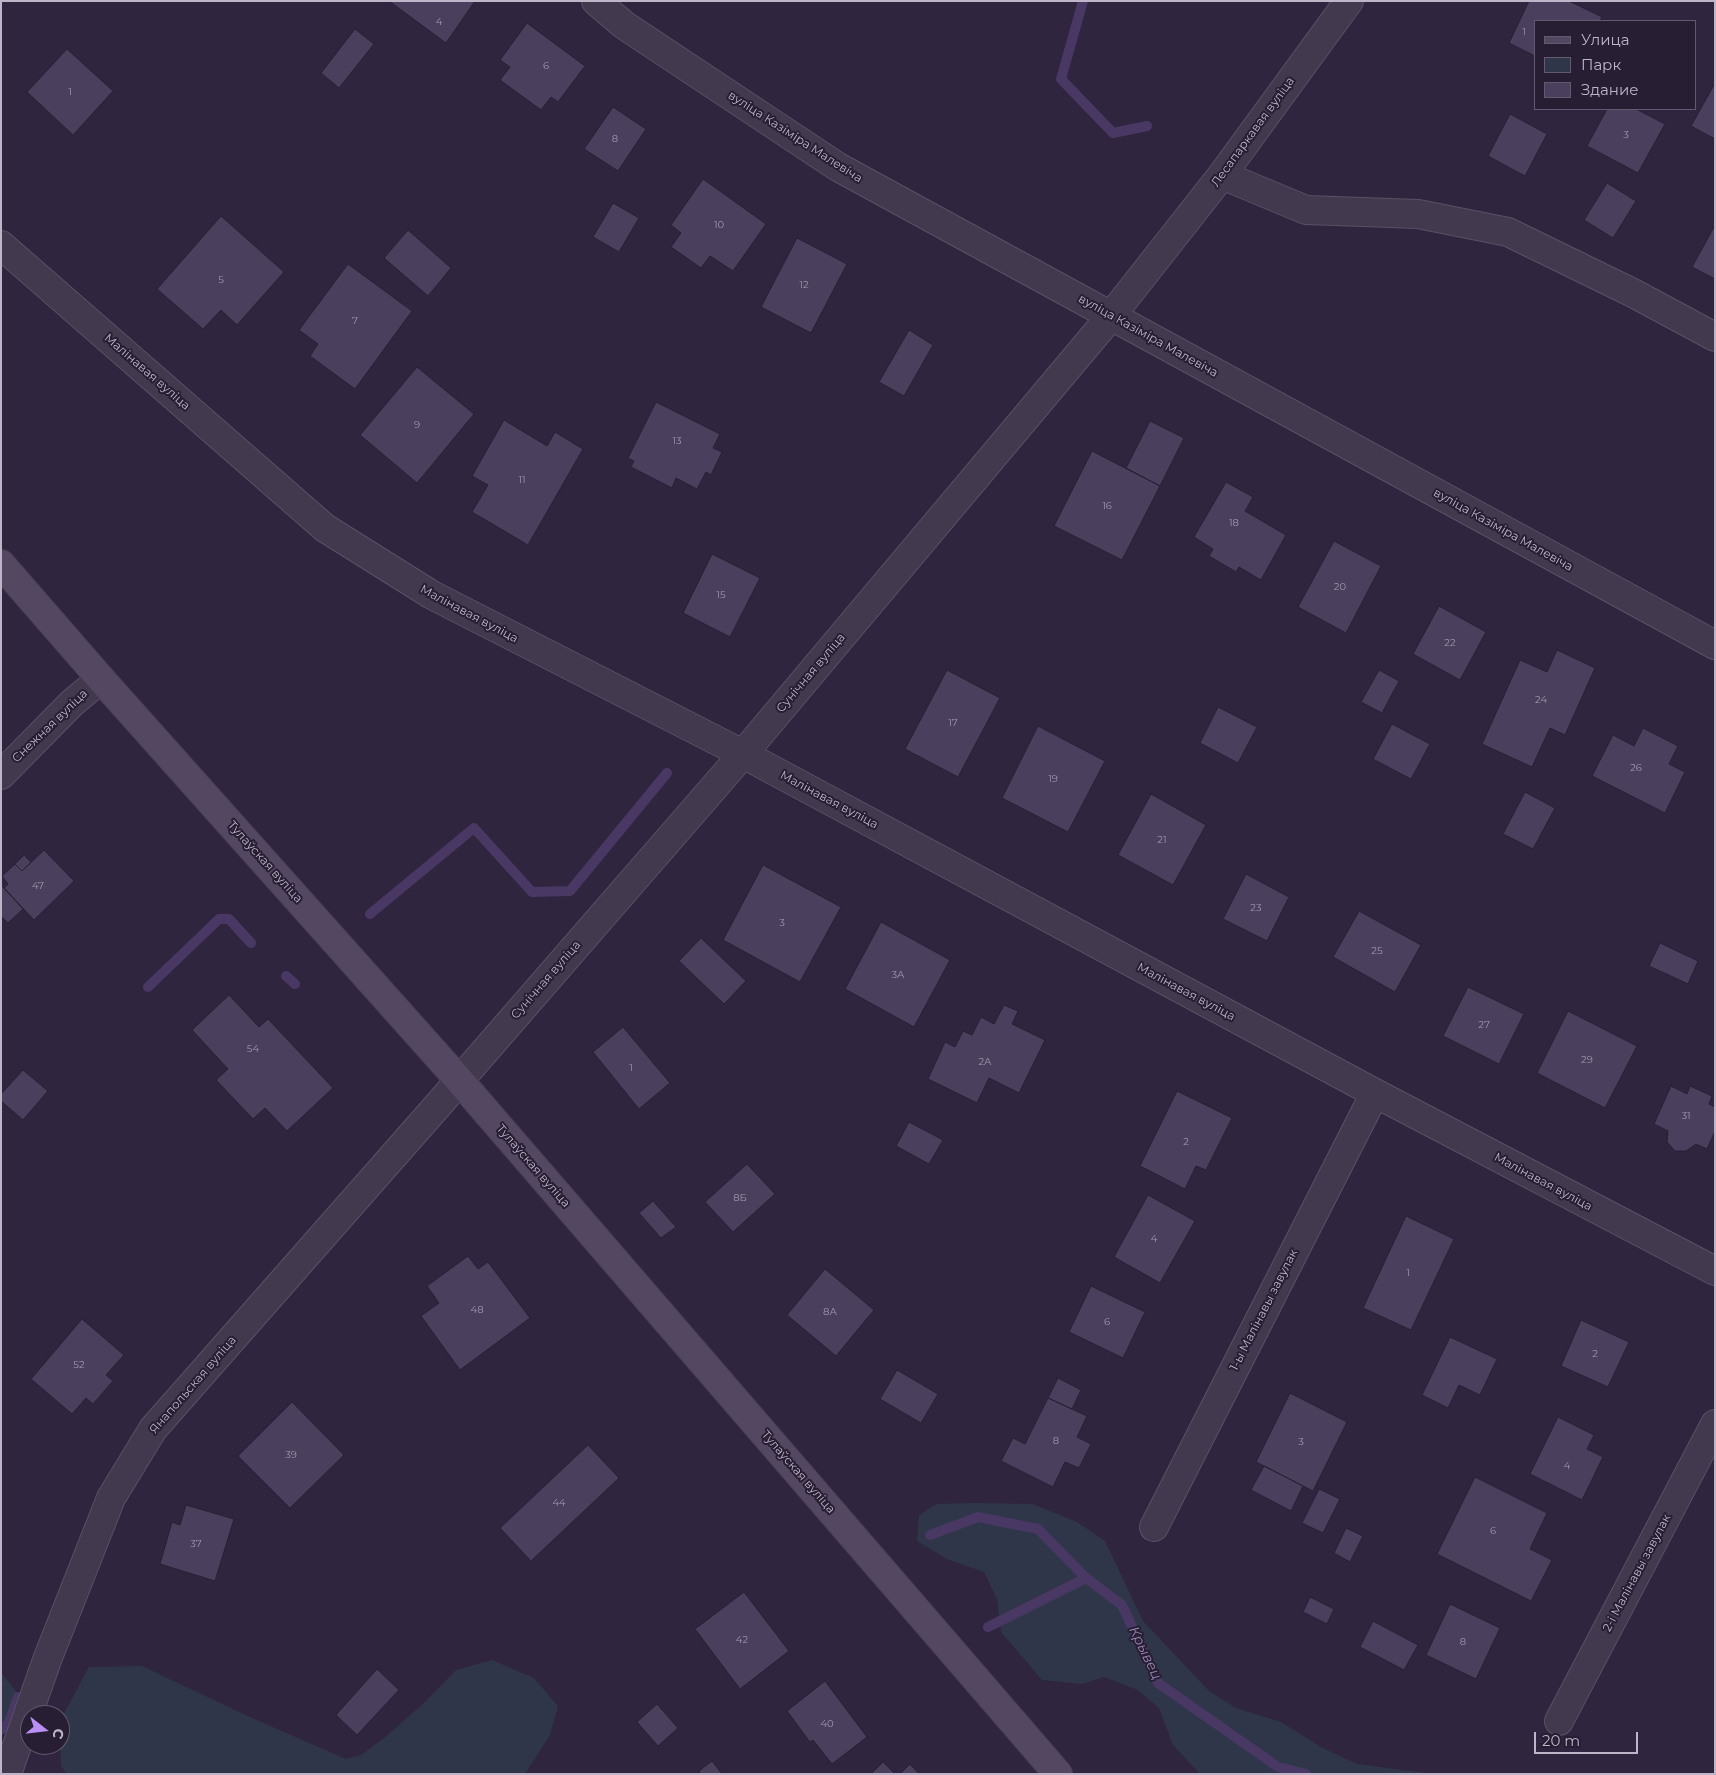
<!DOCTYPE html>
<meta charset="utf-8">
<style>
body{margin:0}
#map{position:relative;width:1716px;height:1775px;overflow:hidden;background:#2f253e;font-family:Montserrat,sans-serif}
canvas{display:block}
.frame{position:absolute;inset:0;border:2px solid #beb5c9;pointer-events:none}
.legend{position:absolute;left:1534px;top:20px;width:162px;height:90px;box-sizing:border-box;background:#271e33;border:1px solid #635a6f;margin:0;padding:6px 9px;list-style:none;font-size:15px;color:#beb5c9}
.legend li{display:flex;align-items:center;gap:10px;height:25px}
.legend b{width:25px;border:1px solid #635a6f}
.north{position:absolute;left:20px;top:1705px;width:50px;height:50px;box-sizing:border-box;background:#271e33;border:1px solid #635a6f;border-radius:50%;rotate:106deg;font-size:14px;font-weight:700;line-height:20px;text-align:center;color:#beb5c9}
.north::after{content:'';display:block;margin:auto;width:18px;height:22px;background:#ba8ff5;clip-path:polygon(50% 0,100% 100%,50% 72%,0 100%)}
.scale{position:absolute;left:1534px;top:1732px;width:104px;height:22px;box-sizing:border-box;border:2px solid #beb5c9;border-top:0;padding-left:6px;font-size:15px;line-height:18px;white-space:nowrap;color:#beb5c9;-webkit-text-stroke:4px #271e33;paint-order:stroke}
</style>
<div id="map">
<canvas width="1716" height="1775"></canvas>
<div class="frame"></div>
<ul class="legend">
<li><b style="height:6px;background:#534761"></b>Улица</li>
<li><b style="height:14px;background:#2f364a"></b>Парк</li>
<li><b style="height:14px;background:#4a3f5c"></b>Здание</li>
</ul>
<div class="north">С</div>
<div class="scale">20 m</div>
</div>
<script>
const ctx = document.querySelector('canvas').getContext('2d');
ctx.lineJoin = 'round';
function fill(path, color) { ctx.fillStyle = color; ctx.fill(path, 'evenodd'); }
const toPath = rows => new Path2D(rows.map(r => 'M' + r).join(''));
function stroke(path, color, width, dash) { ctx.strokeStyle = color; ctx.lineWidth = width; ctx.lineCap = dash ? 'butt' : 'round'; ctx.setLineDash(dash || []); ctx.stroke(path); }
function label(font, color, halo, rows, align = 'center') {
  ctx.font = font + ' Montserrat,sans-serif'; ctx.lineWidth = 4; ctx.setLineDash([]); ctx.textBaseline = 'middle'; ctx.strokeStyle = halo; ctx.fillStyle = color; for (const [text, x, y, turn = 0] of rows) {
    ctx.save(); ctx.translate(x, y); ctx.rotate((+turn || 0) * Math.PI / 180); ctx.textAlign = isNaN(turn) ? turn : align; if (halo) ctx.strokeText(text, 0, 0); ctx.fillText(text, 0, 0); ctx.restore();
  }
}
const green = toPath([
 [974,1503,1032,1504,1077,1522,1105,1541,1143,1621,1209,1691,1236,1708,1281,1722,1321,1747,1357,1764,1433,1774,1200,1774,1173,1745,1159,1708,1138,1690,1104,1677,1082,1684,1042,1680,1001,1632,997,1599,984,1572,947,1559,917,1541,919,1515,937,1504],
 [492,1660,534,1678,558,1706,550,1735,525,1774,67,1774,61,1766,60,1721,89,1667,142,1666,252,1718,346,1759,361,1755,384,1738,425,1702,456,1670],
 [1,1673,16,1691,1,1737]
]);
const stream = toPath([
 [1083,1,1061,79,1113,133,1147,126],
 [370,914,474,828,532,892,570,891,667,773],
 [286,976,295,984],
 [148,987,219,919,229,919,251,943],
 [930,1535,978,1517,1038,1529,1086,1578],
 [988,1627,1086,1578,1122,1605,1158,1683,1278,1767,1306,1774],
 [1,1730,9,1723,18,1697]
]);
const building = toPath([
 [389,1,475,1,446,43,389,1],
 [1529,1,1569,1,1602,17,1600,21,1535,21,1535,56,1509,43,1529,1],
 [527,23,585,66,558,102,551,97,541,110,500,80,510,67,500,60,527,23],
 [355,29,374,44,339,88,321,73,355,29],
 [67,49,113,91,73,135,27,92,67,49],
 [1715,83,1715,139,1691,126,1715,83],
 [613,107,646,129,618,171,584,149,613,107],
 [1607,109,1636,109,1665,124,1638,173,1587,146,1607,109],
 [1510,114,1547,134,1525,176,1488,156,1510,114],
 [703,179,766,224,733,271,710,256,701,268,671,247,681,233,671,225,703,179],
 [1607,183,1636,201,1613,238,1584,220,1607,183],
 [613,203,639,218,619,252,593,237,613,203],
 [221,216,284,272,237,325,221,310,203,329,157,289,221,216],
 [1715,225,1715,279,1692,267,1715,225],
 [408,230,451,268,428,296,384,258,408,230],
 [797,238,847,264,811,333,761,307,797,238],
 [348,264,412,311,355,389,310,356,318,344,299,330,348,264],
 [909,330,933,345,904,396,879,382,909,330],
 [417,367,474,414,417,483,360,435,417,367],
 [656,402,720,434,713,448,722,452,711,475,706,472,697,489,676,478,672,488,631,467,634,461,628,458,656,402],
 [504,420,547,446,555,432,583,449,528,545,472,512,488,485,472,476,504,420],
 [1150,421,1184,438,1160,486,1126,468,1150,421],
 [1092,451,1160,486,1122,560,1054,526,1092,451],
 [1226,482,1253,497,1245,511,1286,535,1261,580,1239,567,1236,572,1209,556,1213,549,1194,537,1226,482],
 [1334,541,1381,566,1346,633,1298,607,1334,541],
 [712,554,760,578,730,637,683,613,712,554],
 [1439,606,1486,632,1460,680,1413,654,1439,606],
 [1557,650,1595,668,1565,735,1550,728,1532,767,1482,744,1520,660,1547,672,1557,650],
 [947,670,1000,698,958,777,905,749,947,670],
 [1379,670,1399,681,1382,713,1361,702,1379,670],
 [1218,707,1257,727,1238,763,1200,743,1218,707],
 [1392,724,1430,744,1411,779,1373,759,1392,724],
 [1038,726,1105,761,1068,832,1002,798,1038,726],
 [1643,728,1678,746,1669,764,1685,772,1665,813,1592,776,1613,735,1634,746,1643,728],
 [1525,792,1555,808,1533,849,1503,834,1525,792],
 [1151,794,1206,825,1173,885,1118,855,1151,794],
 [44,850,74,881,34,920,4,888,8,884,2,876,15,864,22,871,44,850],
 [24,855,31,862,22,871,15,864,24,855],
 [763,865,841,907,800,982,723,940,763,865],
 [1246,874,1289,897,1267,941,1223,919,1246,874],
 [1,885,23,909,8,923,1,916,1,885],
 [1359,911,1421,945,1395,992,1333,957,1359,911],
 [881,922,950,960,914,1027,845,989,881,922],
 [701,938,746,981,724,1004,679,961,701,938],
 [1660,943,1698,961,1688,984,1649,966,1660,943],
 [1468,987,1524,1014,1499,1064,1443,1036,1468,987],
 [229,995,259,1027,268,1019,333,1088,287,1131,265,1108,253,1119,216,1080,228,1069,192,1030,229,995],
 [1004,1005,1018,1011,1012,1024,1045,1040,1019,1093,989,1078,977,1103,928,1079,945,1042,955,1047,963,1031,972,1035,981,1017,994,1024,1004,1005],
 [1568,1011,1637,1046,1605,1108,1537,1073,1568,1011],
 [623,1027,670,1083,639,1109,593,1052,623,1027],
 [23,1070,48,1091,23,1120,1,1101,1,1094,23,1070],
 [1671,1086,1687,1094,1690,1086,1712,1096,1709,1104,1715,1107,1715,1131,1707,1149,1696,1144,1686,1151,1675,1151,1667,1142,1668,1131,1654,1124,1671,1086],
 [1177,1091,1232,1118,1206,1170,1196,1166,1185,1189,1140,1166,1177,1091],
 [909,1122,943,1140,929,1164,896,1146,909,1122],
 [747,1164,775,1194,733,1232,705,1202,747,1164],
 [1148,1195,1195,1221,1160,1283,1114,1257,1148,1195],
 [653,1201,676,1227,661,1238,639,1213,653,1201],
 [1406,1216,1454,1239,1411,1330,1363,1308,1406,1216],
 [468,1256,478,1269,488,1262,530,1318,460,1370,421,1316,439,1303,427,1286,468,1256],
 [825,1269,874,1310,836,1356,787,1315,825,1269],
 [1091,1286,1145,1312,1123,1358,1069,1332,1091,1286],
 [82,1319,124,1355,106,1375,113,1381,93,1404,86,1398,72,1414,31,1379,82,1319],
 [1581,1320,1629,1342,1608,1387,1561,1366,1581,1320],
 [1450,1337,1497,1359,1480,1395,1459,1385,1448,1408,1422,1395,1450,1337],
 [897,1370,938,1394,921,1423,880,1399,897,1370],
 [1058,1378,1081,1390,1072,1409,1048,1398,1058,1378],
 [1290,1393,1347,1422,1313,1491,1256,1462,1290,1393],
 [1048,1398,1087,1416,1077,1437,1091,1444,1079,1468,1065,1462,1053,1487,1001,1461,1013,1438,1025,1444,1048,1398],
 [292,1402,344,1455,290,1508,238,1456,292,1402],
 [1558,1417,1594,1435,1587,1449,1603,1457,1582,1500,1530,1474,1558,1417],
 [588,1445,619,1478,531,1561,500,1528,588,1445],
 [1264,1466,1303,1486,1291,1511,1251,1490,1264,1466],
 [1475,1477,1547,1513,1530,1549,1552,1560,1531,1601,1437,1554,1475,1477],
 [1319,1489,1340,1499,1323,1533,1302,1523,1319,1489],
 [186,1505,234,1519,215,1581,160,1564,172,1522,180,1525,186,1505],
 [1346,1528,1363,1536,1350,1562,1334,1553,1346,1528],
 [744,1592,789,1651,740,1689,695,1629,744,1592],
 [1310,1597,1334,1609,1327,1624,1303,1612,1310,1597],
 [1450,1604,1500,1628,1476,1679,1426,1655,1450,1604],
 [1373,1621,1418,1645,1404,1670,1360,1647,1373,1621],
 [377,1669,399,1690,357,1735,336,1715,377,1669],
 [825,1681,867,1737,832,1764,813,1740,810,1742,787,1711,825,1681],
 [657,1704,678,1728,658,1746,637,1722,657,1704],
 [712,1761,722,1774,701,1774,699,1771,712,1761],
 [883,1762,895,1774,871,1774,883,1762],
 [910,1764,919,1774,900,1774,910,1764]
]);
const street = toPath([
 [596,1,624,25,838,167,1715,645],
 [1222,175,1306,210,1418,214,1508,232,1633,293,1715,337],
 [1,245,325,528,432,595,743,754,1375,1093,1715,1271],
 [1,775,72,703,101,679],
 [1154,1527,1375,1093],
 [1559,1721,1715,1424],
 [7,1774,47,1660,111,1498,153,1429,439,1104,743,754,1111,316,1222,175,1349,1]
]);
const secondary = toPath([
 [1,564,101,679,459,1080,1058,1774]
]);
const numberNames = [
 ["4",439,22],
 ["1",1524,32],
 ["6",546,66],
 ["1",70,92],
 ["3",1626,135],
 ["8",615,139],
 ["10",719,225],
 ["5",221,280],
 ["12",804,285],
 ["7",355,321],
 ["9",417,425],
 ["13",677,441],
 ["11",522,480],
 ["16",1107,506],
 ["18",1234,523],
 ["20",1340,587],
 ["15",721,595],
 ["22",1450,643],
 ["24",1541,700],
 ["17",953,723],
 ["26",1636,768],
 ["19",1053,779],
 ["21",1162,840],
 ["47",38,886],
 ["23",1256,908],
 ["3",782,923],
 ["25",1377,951],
 ["3А",898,975],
 ["27",1484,1025],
 ["54",253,1049],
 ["29",1587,1060],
 ["2А",985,1062],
 ["1",631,1068],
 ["31",1686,1116],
 ["2",1186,1142],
 ["8Б",740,1198],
 ["4",1154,1239],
 ["1",1408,1273],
 ["48",477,1310],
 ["8А",830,1312],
 ["6",1107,1322],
 ["2",1595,1354],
 ["52",79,1365],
 ["8",1056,1441],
 ["3",1301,1442],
 ["39",291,1455],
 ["4",1567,1466],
 ["44",559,1503],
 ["6",1493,1531],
 ["37",196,1544],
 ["42",742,1640],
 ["8",1463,1642],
 ["40",827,1724]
];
const streetNames = [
 ["Лесапаркавая вуліца",1253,132,-54],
 ["вуліца Казіміра Малевіча",795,137,33],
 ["вуліца Казіміра Малевіча",1148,336,29],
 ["Малінавая вуліца",147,372,41],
 ["вуліца Казіміра Малевіча",1503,530,29],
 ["Малінавая вуліца",469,614,28],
 ["Сунічная вуліца",811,673,-50],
 ["Снежная вуліца",50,726,-44],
 ["Малінавая вуліца",829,800,28],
 ["Тулаўская вуліца",265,862,48],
 ["Сунічная вуліца",546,980,-49],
 ["Малінавая вуліца",1186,992,28],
 ["Тулаўская вуліца",533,1166,49],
 ["Малінавая вуліца",1543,1182,28],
 ["1-ы Малінавы завулак",1264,1310,-63],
 ["Янапольская вуліца",193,1385,-49],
 ["Тулаўская вуліца",798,1472,49],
 ["2-і Малінавы завулак",1637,1573,-62]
];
const waterNames = [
 ["Крывец",1145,1653,64]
];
fill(green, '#2f364a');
stroke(stream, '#493863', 10);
fill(building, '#4a3f5c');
stroke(building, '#292035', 1);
stroke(street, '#5a5166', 30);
stroke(secondary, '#483f54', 30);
stroke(street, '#42394e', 28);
stroke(secondary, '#534761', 28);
label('10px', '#a198ae', null, numberNames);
label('12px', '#beb5c9', '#271e33', streetNames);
label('italic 14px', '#9785b4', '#271e33', waterNames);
</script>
